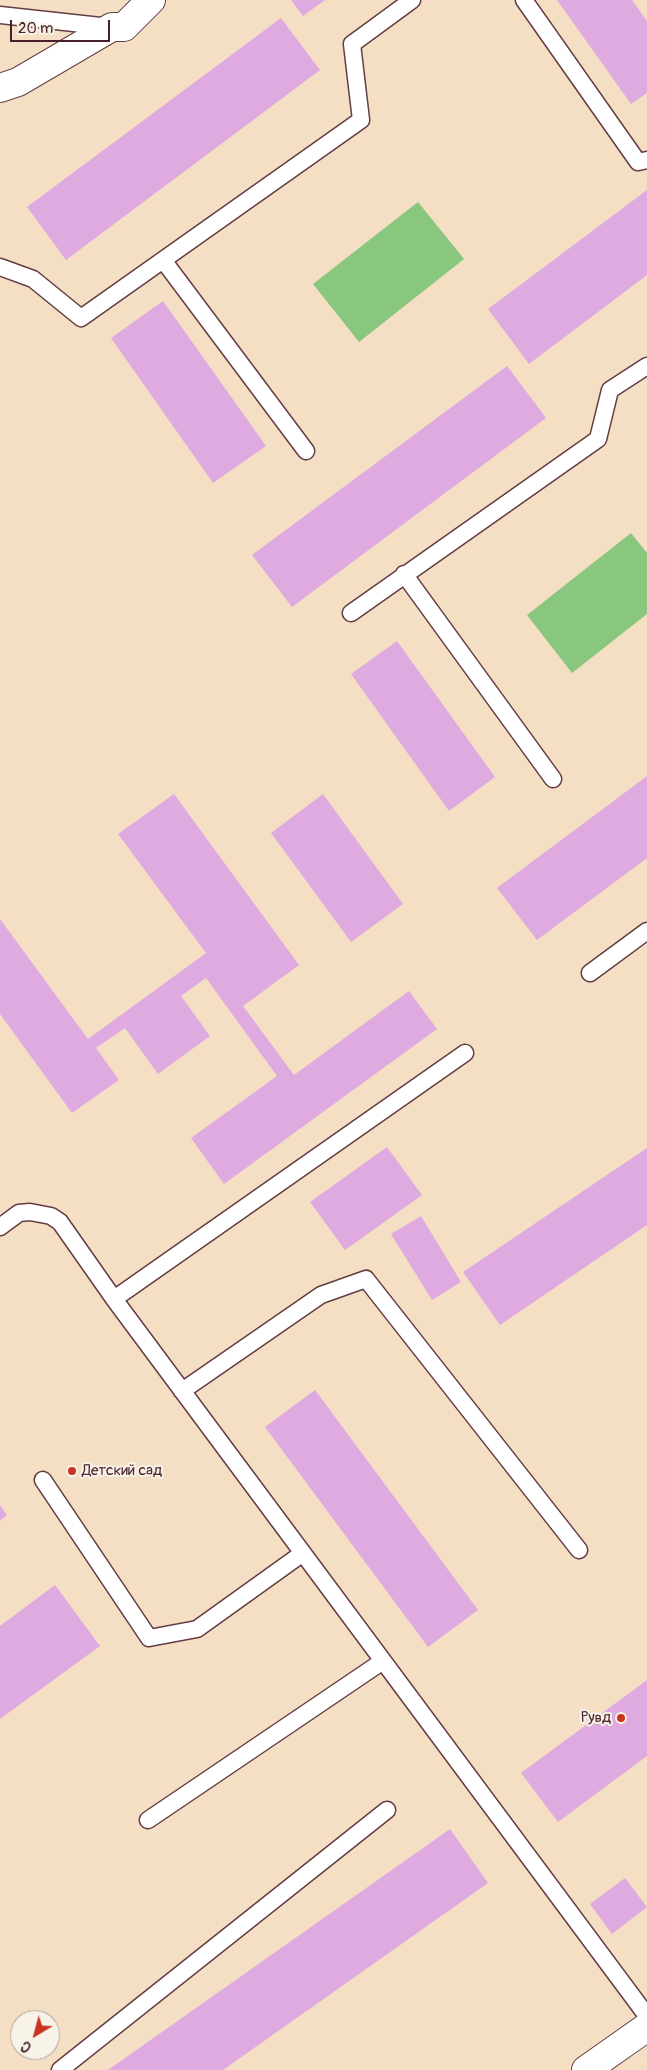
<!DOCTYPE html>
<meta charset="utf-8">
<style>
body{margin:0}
#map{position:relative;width:647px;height:2070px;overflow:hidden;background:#f4dfc4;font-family:Pangolin,sans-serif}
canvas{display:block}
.north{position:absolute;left:10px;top:2010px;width:50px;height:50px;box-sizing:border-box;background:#f7f3e8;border:1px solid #b29e9c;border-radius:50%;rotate:217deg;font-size:14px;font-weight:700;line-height:20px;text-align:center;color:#4a1f2b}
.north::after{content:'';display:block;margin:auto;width:18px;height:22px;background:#c8321e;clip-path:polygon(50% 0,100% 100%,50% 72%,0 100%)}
.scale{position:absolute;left:10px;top:20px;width:100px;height:22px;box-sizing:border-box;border:2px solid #4a1f2b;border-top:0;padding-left:6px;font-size:15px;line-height:18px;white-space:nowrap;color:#4a1f2b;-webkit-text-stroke:4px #f7f3e8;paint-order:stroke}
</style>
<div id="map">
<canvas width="647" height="2070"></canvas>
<div class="north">С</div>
<div class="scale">20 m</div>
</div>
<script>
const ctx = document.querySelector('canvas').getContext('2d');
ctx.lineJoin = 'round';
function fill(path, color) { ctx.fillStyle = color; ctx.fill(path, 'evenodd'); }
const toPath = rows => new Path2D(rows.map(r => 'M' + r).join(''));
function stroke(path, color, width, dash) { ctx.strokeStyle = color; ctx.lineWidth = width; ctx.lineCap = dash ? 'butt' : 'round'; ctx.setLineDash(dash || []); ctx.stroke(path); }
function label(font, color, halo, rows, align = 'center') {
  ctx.font = font + ' Pangolin,sans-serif'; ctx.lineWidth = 4; ctx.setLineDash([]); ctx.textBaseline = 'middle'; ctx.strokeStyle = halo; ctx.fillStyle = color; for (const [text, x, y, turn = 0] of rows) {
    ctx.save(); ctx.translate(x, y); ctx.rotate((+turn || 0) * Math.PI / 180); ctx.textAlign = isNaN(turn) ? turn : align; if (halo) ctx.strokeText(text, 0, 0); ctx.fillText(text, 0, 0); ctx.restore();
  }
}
const green = toPath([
 [418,202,464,259,359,342,313,284],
 [631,533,647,553,647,614,572,673,527,615]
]);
const building = toPath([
 [291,0,325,0,303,16],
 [557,0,632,0,647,21,647,93,631,104],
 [281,18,320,70,66,260,27,207],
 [647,190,647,275,529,364,488,309],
 [163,301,266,446,213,483,111,338],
 [507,366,546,418,292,607,252,555],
 [397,641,495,777,449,811,351,674],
 [647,776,647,858,537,940,497,888],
 [174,794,299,965,243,1006,294,1075,409,991,437,1029,224,1184,191,1138,277,1076,206,978,181,996,210,1036,158,1074,125,1028,96,1048,119,1080,72,1113,0,1014,0,919,88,1039,206,953,118,834],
 [323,794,403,904,351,942,271,833],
 [387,1147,422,1195,345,1250,310,1202],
 [647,1148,647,1225,500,1325,463,1272],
 [421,1216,461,1282,432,1300,391,1234],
 [315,1390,478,1610,428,1647,265,1427],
 [0,1505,7,1515,0,1521],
 [55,1585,100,1646,0,1719,0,1626],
 [647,1680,647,1756,558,1822,521,1773],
 [450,1829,488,1883,223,2070,108,2070],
 [625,1878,647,1907,612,1934,590,1904]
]);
const service = toPath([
 [524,0,638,162,647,160],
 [0,15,110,27],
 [163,260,306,451],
 [0,267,33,279,81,318,361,120,352,44,412,0],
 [404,574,553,779],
 [351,613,598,439,610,390,647,366],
 [590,973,647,931],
 [0,1227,19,1213,30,1212,51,1216,60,1222,114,1299,647,2016],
 [114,1299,465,1053],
 [182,1391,321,1295,366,1279,579,1550],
 [43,1480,149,1638,197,1629,303,1553],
 [148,1820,383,1661],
 [60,2070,387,1810]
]);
const minor = toPath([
 [0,88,18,82,112,27,124,27,151,0]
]);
const secondary = toPath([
 [586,2070,647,2027]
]);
const markers = [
 [72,1471,5,"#c8321e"],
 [621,1718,5,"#c8321e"]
];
const poiNames = [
 ["Детский сад",82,1471],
 ["Рувд",611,1718,"right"]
];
fill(green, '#89c77e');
fill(building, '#deaae0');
stroke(service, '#643c42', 19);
stroke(minor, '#643c42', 30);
stroke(secondary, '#643c42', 30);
stroke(service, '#fff', 16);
stroke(minor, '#fff', 28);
stroke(secondary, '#fff', 28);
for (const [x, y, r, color] of markers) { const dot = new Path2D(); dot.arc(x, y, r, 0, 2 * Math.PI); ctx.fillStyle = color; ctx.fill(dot); stroke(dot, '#f7f3e8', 2); }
label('15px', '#4a1f2b', '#f7f3e8', poiNames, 'left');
</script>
